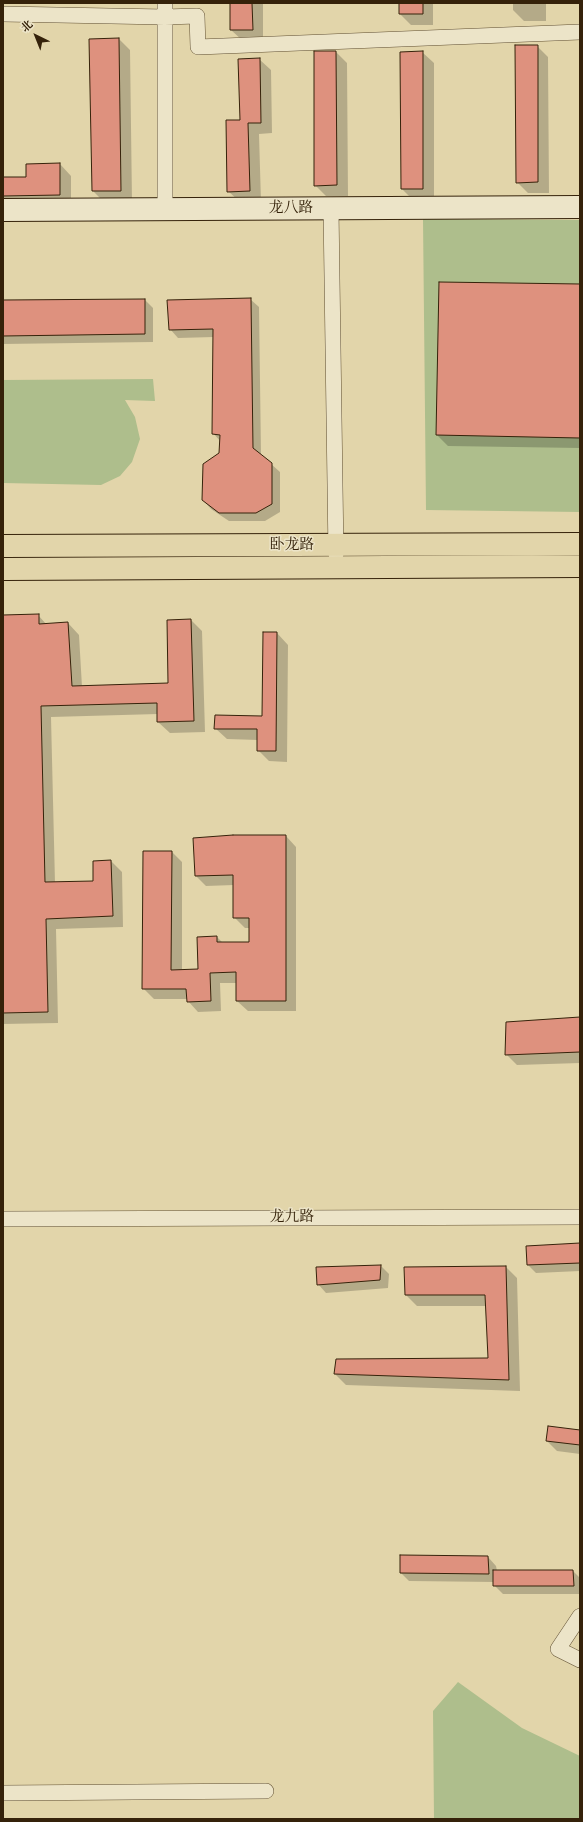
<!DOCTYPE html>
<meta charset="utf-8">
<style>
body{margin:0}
#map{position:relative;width:583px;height:1822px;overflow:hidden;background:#e2d5aa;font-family:Vollkorn,"Noto Serif SC",serif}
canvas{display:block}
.frame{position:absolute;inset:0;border:4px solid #35220a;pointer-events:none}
.north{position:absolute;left:16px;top:16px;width:40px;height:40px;-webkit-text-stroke:3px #ece4c8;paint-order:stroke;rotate:317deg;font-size:11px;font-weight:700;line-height:16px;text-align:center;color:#35220a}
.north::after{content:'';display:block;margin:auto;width:14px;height:18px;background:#35220a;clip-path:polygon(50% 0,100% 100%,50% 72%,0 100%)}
</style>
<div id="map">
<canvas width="583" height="1822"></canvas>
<div class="frame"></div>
<div class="north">北</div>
</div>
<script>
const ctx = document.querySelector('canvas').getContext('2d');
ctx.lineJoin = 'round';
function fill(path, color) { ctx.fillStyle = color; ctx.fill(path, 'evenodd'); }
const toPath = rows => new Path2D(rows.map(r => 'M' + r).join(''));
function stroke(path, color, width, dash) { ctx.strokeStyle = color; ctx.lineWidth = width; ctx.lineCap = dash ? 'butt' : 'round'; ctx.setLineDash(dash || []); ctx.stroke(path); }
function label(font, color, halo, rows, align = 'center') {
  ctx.font = font + ' Vollkorn,"Noto Serif SC",serif'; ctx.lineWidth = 3; ctx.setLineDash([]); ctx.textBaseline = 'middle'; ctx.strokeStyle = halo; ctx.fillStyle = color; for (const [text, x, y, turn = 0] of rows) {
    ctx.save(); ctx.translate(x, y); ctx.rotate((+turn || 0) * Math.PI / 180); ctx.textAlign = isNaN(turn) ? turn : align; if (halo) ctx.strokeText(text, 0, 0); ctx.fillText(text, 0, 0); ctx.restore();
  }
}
const green = toPath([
 [423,219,580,220,580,512,426,510],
 [153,379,155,401,125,400,135,417,140,439,132,462,120,476,101,485,3,483,3,380],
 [458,1682,522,1728,580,1756,580,1819,434,1819,433,1711]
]);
const shadow = toPath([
 [231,3,263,3,263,41,243,41,231,30],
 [400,3,433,3,433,25,411,25,400,14],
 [513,3,546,3,546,21,524,21,513,10],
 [119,39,130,50,132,202,104,202,93,191],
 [537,46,548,57,549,193,528,193,517,182],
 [336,52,347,63,348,196,326,196,315,185],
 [422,52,434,63,434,200,413,200,402,189],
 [259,59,271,70,272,133,259,134,261,202,240,202,228,191,241,121],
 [60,164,71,176,71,206,3,207,3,178,27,178],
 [440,283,580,285,580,448,448,446,437,435],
 [250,299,259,307,261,455,280,472,280,512,265,521,229,521,211,509,203,500,220,453,221,442,213,433,214,337,178,338,170,329],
 [145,300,153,308,153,342,3,344,3,301],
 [38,615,47,625,68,623,79,635,82,687,169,684,191,620,202,631,205,732,170,733,158,722,158,714,51,717,55,883,94,882,111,861,122,872,123,927,56,929,58,1023,3,1024,3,616],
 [277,633,288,645,287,762,269,761,258,750,258,740,227,739,215,728,263,717],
 [286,836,296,847,296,1011,248,1011,237,1001,237,983,220,983,221,1011,198,1012,188,1001,188,999,154,999,143,988,172,852,182,862,182,971,199,970,217,937,223,943,250,943,250,928,245,928,234,917,234,885,206,886,196,876],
 [580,1019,580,1063,517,1065,506,1054],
 [580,1244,580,1271,536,1273,528,1265,527,1247],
 [381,1266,389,1274,388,1288,326,1293,318,1284],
 [506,1267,517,1278,520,1391,346,1385,335,1374,337,1360,489,1359,487,1306,417,1306,406,1295],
 [580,1430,580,1454,557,1451,547,1441],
 [488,1557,496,1566,497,1571,573,1571,580,1578,580,1594,503,1594,494,1585,494,1582,409,1581,401,1573]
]);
const building = toPath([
 [230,3,252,3,253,30,230,30,230,3],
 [399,3,423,3,423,14,399,14,399,3],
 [119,38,121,191,92,191,89,39,119,38],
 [515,45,538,45,538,182,516,183,515,45],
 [314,51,336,51,337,185,314,186,314,51],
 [423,51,423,189,401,189,400,52,423,51],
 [260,58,261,123,248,123,250,191,227,192,226,120,240,120,238,59,260,58],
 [60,163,60,195,3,196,3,177,26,177,26,164,60,163],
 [439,282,580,284,580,438,436,435,439,282],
 [251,298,253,448,272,463,272,504,256,513,219,513,202,500,203,464,219,453,220,435,212,434,213,329,169,330,167,300,251,298],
 [145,299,145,334,3,336,3,300,145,299],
 [39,614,39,624,68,622,72,686,168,683,167,620,191,619,194,721,157,722,157,703,41,706,45,882,93,881,93,861,111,860,113,916,46,919,48,1012,3,1013,3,615,39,614],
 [263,632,277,632,276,751,257,751,257,729,214,729,215,715,262,716,263,632],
 [233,835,286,835,286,1001,236,1001,236,972,210,973,211,1001,187,1002,186,989,142,989,143,851,172,851,171,970,198,969,197,937,217,936,217,942,249,942,249,918,233,918,233,875,195,876,193,838,233,835],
 [580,1017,580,1052,505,1055,506,1022,580,1017],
 [580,1243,580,1263,527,1265,526,1246,580,1243],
 [381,1265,380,1280,317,1285,316,1267,381,1265],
 [506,1266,509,1380,334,1374,336,1359,488,1358,485,1295,405,1295,404,1267,506,1266],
 [548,1426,580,1430,580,1445,546,1441,548,1426],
 [400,1555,488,1556,489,1574,400,1573,400,1555],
 [493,1570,573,1570,574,1586,493,1586,493,1570]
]);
const street = toPath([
 [165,3,165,209],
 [3,14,165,17,197,16,198,47,580,32],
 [331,209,336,554],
 [3,1219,580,1217],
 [580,1616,558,1649,580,1660],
 [3,1793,266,1791]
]);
const secondary = toPath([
 [3,210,580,207]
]);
const primary = toPath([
 [3,546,580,544],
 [3,569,580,566]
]);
const streetNames = [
 ["龙八路",291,209],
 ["卧龙路",292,546],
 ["龙九路",292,1218]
];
fill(green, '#aebe8c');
fill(shadow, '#0003');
fill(building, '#de917e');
stroke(building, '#35220a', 1);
stroke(street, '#604f32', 16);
stroke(secondary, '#35220a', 24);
stroke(primary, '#35220a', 24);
stroke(street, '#ece4c8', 15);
stroke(secondary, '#ece4c8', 22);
stroke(primary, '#e2d5aa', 22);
label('15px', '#35220a', '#ece4c8', streetNames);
</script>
